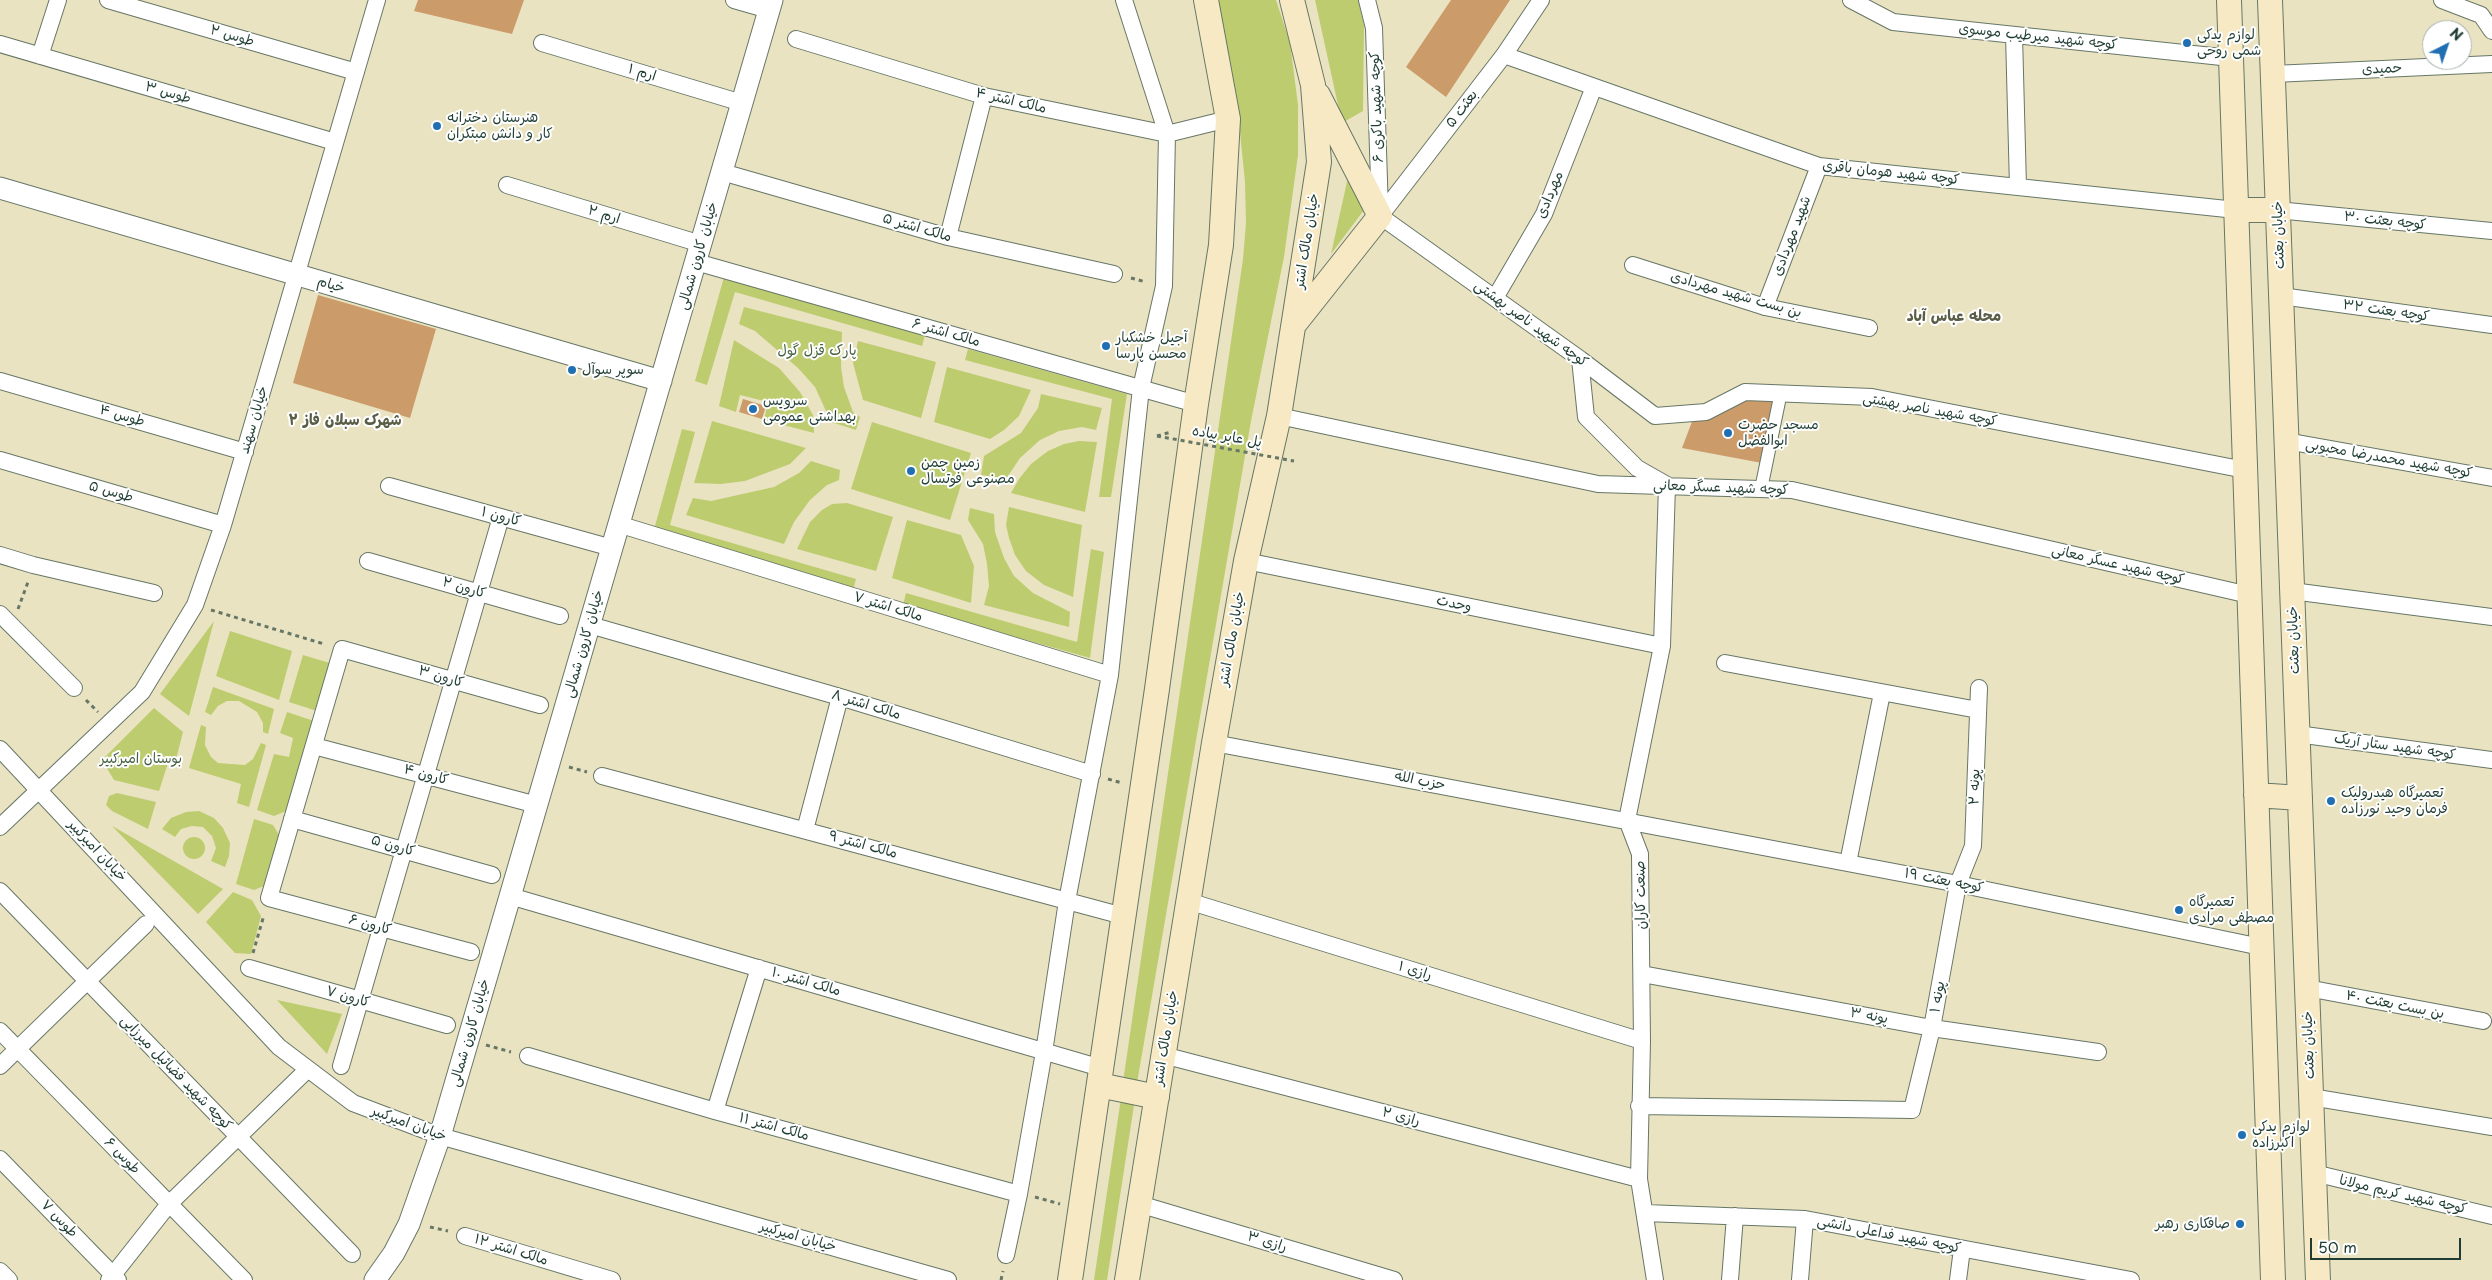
<!DOCTYPE html>
<meta charset="utf-8">
<style>
body{margin:0}
#map{position:relative;width:2492px;height:1280px;overflow:hidden;background:#eae3c2;font-family:"Playpen Sans",sans-serif}
canvas{display:block}
.north{position:absolute;left:2422px;top:20px;width:50px;height:50px;box-sizing:border-box;background:#fff;border:1px solid #a5b1ae;border-radius:50%;rotate:41deg;font-size:14px;font-weight:700;line-height:20px;text-align:center;color:#1f3d34}
.north::after{content:'';display:block;margin:auto;width:18px;height:22px;background:#1f6fb2;clip-path:polygon(50% 0,100% 100%,50% 72%,0 100%)}
.scale{position:absolute;left:2310px;top:1238px;width:151px;height:22px;box-sizing:border-box;border:2px solid #1f3d34;border-top:0;padding-left:6px;font-size:15px;line-height:18px;white-space:nowrap;color:#1f3d34;-webkit-text-stroke:4px #fff;paint-order:stroke}
</style>
<div id="map">
<canvas width="2492" height="1280"></canvas>
<div class="north">N</div>
<div class="scale">50 m</div>
</div>
<script>
const ctx = document.querySelector('canvas').getContext('2d');
ctx.lineJoin = 'round';
function fill(path, color) { ctx.fillStyle = color; ctx.fill(path, 'evenodd'); }
const toPath = rows => new Path2D(rows.map(r => 'M' + r).join(''));
function stroke(path, color, width, dash) { ctx.strokeStyle = color; ctx.lineWidth = width; ctx.lineCap = dash ? 'butt' : 'round'; ctx.setLineDash(dash || []); ctx.stroke(path); }
function label(font, color, halo, rows, align = 'center') {
  ctx.font = font + ' "Playpen Sans","Playpen Sans Arabic",sans-serif'; ctx.lineWidth = 4; ctx.setLineDash([]); ctx.textBaseline = 'middle'; ctx.strokeStyle = halo; ctx.fillStyle = color; for (const [text, x, y, turn = 0] of rows) {
    ctx.save(); ctx.translate(x, y); ctx.rotate((+turn || 0) * Math.PI / 180); ctx.textAlign = isNaN(turn) ? turn : align; if (halo) ctx.strokeText(text, 0, 0); ctx.fillText(text, 0, 0); ctx.restore();
  }
}
const green = toPath([
 [1214,0,1276,0,1290,43,1298,105,1298,155,1284,257,1251,421,1137,1083,1123,1082,1243,259,1246,223,1245,182,1236,93],
 [1315,0,1358,0,1364,25,1363,111,1342,123],
 [1348,177,1364,210,1331,254],
 [724,277,925,335,922,346,735,292,707,385,695,381],
 [744,307,842,332,841,367,844,387,853,412,860,417,856,430,831,422,815,387,798,368,755,331,739,324],
 [734,340,779,368,800,392,813,415,814,433,764,420,768,402,740,395,736,412,719,406],
 [858,341,936,362,921,418,863,400,853,363],
 [968,349,1127,394,1111,497,1099,497,1112,399,965,360],
 [947,367,1031,390,1019,416,1004,430,990,439,934,422],
 [1041,394,1102,408,1096,430,1082,427,1059,431,1040,440,1020,458,1006,479,981,475,984,456,1021,433,1038,408],
 [712,421,806,448,790,464,745,481,721,484,694,483],
 [872,422,971,453,950,520,851,489],
 [682,429,695,432,670,525,856,579,853,590,653,533],
 [1079,441,1097,442,1085,512,1011,493,1019,479,1031,464,1048,451,1064,444],
 [811,461,840,470,839,480,827,485,810,500,794,522,784,544,686,515,693,498,711,501,774,487,799,473],
 [847,503,893,517,876,571,797,549,810,522,822,510,832,504],
 [1009,507,1082,525,1073,597,1044,585,1026,571,1015,555,1009,538,1006,525],
 [970,508,994,514,995,532,1004,558,1014,576,1033,593,1070,612,1069,627,984,605,989,586,987,564,983,544,968,520],
 [907,520,961,535,974,566,971,603,892,578],
 [1091,549,1104,552,1090,658,903,605,906,593,1077,642],
 [214,621,189,716,160,694],
 [230,631,292,651,279,700,216,676],
 [303,655,333,664,320,712,289,702],
 [213,687,274,709,268,734,263,732,263,723,257,712,239,701,227,701,218,706,211,715,205,712],
 [154,708,183,732,175,763,168,763,159,791,114,780,102,760],
 [287,712,317,722,291,809,274,816,257,810,274,754,289,757,293,738,280,733],
 [201,725,206,727,205,745,211,757,218,763,245,765,253,759,261,743,266,745,249,807,237,803,241,784,189,768],
 [117,793,156,802,148,829,112,811,106,805,109,796],
 [199,811,214,818,223,828,230,843,229,856,225,867,211,861,216,848,212,836,203,827,192,826,181,829,175,837,162,829,171,818,186,812],
 [254,819,273,825,282,840,269,884,254,890,236,884],
 [112,826,223,889,198,914],
 '183 848a11 11 0 1 1 22 0a11 11 0 1 1-22 0Z',
 [233,892,252,900,261,916,251,954,235,953,206,922],
 [277,1000,342,1014,327,1054],
 [1121,1098,1135,1099,1107,1280,1094,1280]
]);
const building = toPath([
 [418,0,524,0,512,34,414,11],
 [1451,0,1510,0,1446,97,1406,67],
 [318,295,436,329,410,418,293,383],
 [743,399,766,406,762,419,739,412],
 [1746,399,1774,399,1762,463,1682,448,1693,419]
]);
const path = toPath([
 [1131,278,1146,282],
 [1157,436,1171,432],
 [18,609,28,582],
 [211,610,324,644],
 [86,700,98,712],
 [569,767,587,772],
 [1108,779,1122,783],
 [253,953,264,915],
 [486,1045,511,1052],
 [1035,1197,1060,1204],
 [430,1227,448,1231],
 [1001,1280,1003,1271]
]);
const pedestrian = toPath([
 [1761,489,1781,392]
]);
const minor = toPath([
 [108,0,356,72],
 [734,0,769,10],
 [1367,0,1374,28,1380,211],
 [1851,0,1893,22,2231,58],
 [2442,0,2481,15,2492,31],
 [2014,35,2018,187],
 [796,39,984,96,1167,134,1228,119],
 [542,43,742,103],
 [0,44,335,142],
 [1504,55,1819,166,2236,210],
 [40,56,58,0],
 [2273,74,2492,64],
 [722,172,948,237,1114,274],
 [507,185,701,244],
 [2277,210,2492,231],
 [1380,216,1580,359,1655,416,1706,412,1745,392,1872,397,2245,470],
 [1380,216,1504,55,1541,0],
 [948,237,984,96],
 [696,262,1196,404],
 [1633,265,1765,307,1869,328],
 [2281,296,2492,325],
 [1495,298,1544,214,1594,87],
 [1765,307,1819,166],
 [1580,359,1586,417,1637,468,1667,485,1662,646,1627,820,1640,854,1642,1041,1639,1179,1655,1280],
 [0,381,245,452],
 [1279,416,1598,484,1792,490,2249,595],
 [2286,441,2492,478],
 [0,460,223,525],
 [389,486,612,548],
 [618,524,1110,675],
 [0,555,33,565,154,593],
 [368,561,560,616],
 [1246,561,1662,646],
 [2292,591,2492,617],
 [0,614,74,688],
 [590,625,840,697,1092,774],
 [1725,663,1978,710],
 [2297,734,2492,760],
 [1214,743,1958,884,2261,947],
 [314,746,537,805],
 [0,749,279,1047,353,1103,440,1136,948,1280],
 [602,776,1123,916],
 [292,819,492,875],
 [0,827,142,692,195,605,223,525,377,0],
 [805,830,840,697],
 [1848,863,1882,693],
 [0,891,352,1254],
 [510,896,1101,1068],
 [1188,901,1642,1041],
 [471,952,269,898,342,649,540,705],
 [249,968,447,1025],
 [1642,974,1932,1028,2098,1052],
 [2307,988,2483,1021],
 [0,1031,244,1280],
 [1163,1055,1639,1179],
 [528,1056,715,1111,1019,1194],
 [0,1066,146,924],
 [341,1066,501,517],
 [2311,1097,2492,1127],
 [1639,1106,1912,1110,1932,1028,1958,884,1973,846,1979,688],
 [715,1111,759,968],
 [0,1159,118,1280],
 [2314,1173,2492,1216],
 [1139,1204,1394,1280],
 [1645,1213,1805,1219,2131,1280],
 [465,1236,612,1280],
 [1006,1255,1019,1194,1044,1052,1067,901,1110,675,1141,388,1164,286,1167,134,1124,0],
 [0,1271,9,1280],
 [109,1280,169,1204,308,1069],
 [1730,1280,1735,1216],
 [1800,1280,1805,1219],
 [1958,1280,1962,1249]
]);
const tertiary = toPath([
 [0,188,661,381],
 [375,1280,394,1253,409,1224,440,1136,772,0]
]);
const secondary = toPath([
 [2229,0,2273,1280],
 [2270,0,2318,1280],
 [2236,210,2277,210],
 [1296,322,1380,216,1318,95],
 [2256,795,2300,798],
 [1099,1085,1157,1097],
 [1070,1280,1157,689,1196,404,1221,245,1228,119,1206,0],
 [1127,1280,1214,743,1246,561,1279,416,1319,162,1313,85,1292,0]
]);
const pathBridge = toPath([
 [1157,436,1294,461]
]);
const markers = [
 [2187,43,5,"#1f6fb2"],
 [437,126,5,"#1f6fb2"],
 [1106,346,5,"#1f6fb2"],
 [572,370,5,"#1f6fb2"],
 [753,409,5,"#1f6fb2"],
 [1728,433,5,"#1f6fb2"],
 [911,471,5,"#1f6fb2"],
 [2331,801,5,"#1f6fb2"],
 [2179,910,5,"#1f6fb2"],
 [2242,1135,5,"#1f6fb2"],
 [2240,1224,5,"#1f6fb2"]
];
const poiNames = [
 ["لوازم یدکی",2197,35],
 ["شمی روحی",2197,51],
 ["هنرستان دخترانه",447,118],
 ["کار و دانش مبتکران",447,134],
 ["آجیل خشکبار",1116,338],
 ["محسن پارسا",1116,354],
 ["سوپر سوآل",582,370],
 ["سرویس",763,401],
 ["بهداشتی عمومی",763,417],
 ["مسجد حضرت",1738,425],
 ["ابوالفضل",1738,441],
 ["زمین چمن",921,463],
 ["مصنوعی فوتسال",921,479],
 ["تعمیرگاه هیدرولیک",2341,793],
 ["فرمان وحید نورزاده",2341,809],
 ["تعمیرگاه",2189,902],
 ["مصطفی مرادی",2189,918],
 ["لوازم یدکی",2252,1127],
 ["اکبرزاده",2252,1143],
 ["صافکاری رهبر",2230,1224,"right"]
];
const streetNames = [
 ["طوس ۲",232,36,16],
 ["کوچه شهید میرطیب موسوی",2038,37,6],
 ["حمیدی",2382,69,-2],
 ["ارم ۱",642,73,17],
 ["طوس ۳",168,93,16],
 ["مالک اشتر ۴",1011,101,13],
 ["کوچه شهید باکری ۶",1377,107,-92],
 ["بعثت ۵",1462,109,-53],
 ["کوچه شهید هومان باقری",1891,173,6],
 ["مهردادی",1550,195,-67],
 ["ارم ۲",604,215,17],
 ["کوچه بعثت ۳۰",2385,221,6],
 ["مالک اشتر ۵",917,228,16],
 ["خیابان بعثت",2279,235,-92],
 ["شهید مهردادی",1792,236,-69],
 ["خیابان مالک اشتر",1307,241,-81],
 ["خیابان کارون شمالی",698,256,-74],
 ["خیام",331,285,16],
 ["بن بست شهید مهردادی",1736,295,16],
 ["کوچه بعثت ۳۲",2386,311,8],
 ["کوچه شهید ناصر بهشتی",1531,324,36],
 ["مالک اشتر ۶",946,333,16],
 ["کوچه شهید ناصر بهشتی",1930,410,10],
 ["طوس ۴",122,416,16],
 ["خیابان سهند",254,420,-74],
 ["پل عابر پیاده",1227,437,10],
 ["کوچه شهید محمدرضا محبوبی",2389,459,10],
 ["کوچه شهید عسگر معانی",1721,488,2],
 ["طوس ۵",111,492,16],
 ["کارون ۱",501,517,15],
 ["کوچه شهید عسگر معانی",2118,565,13],
 ["کارون ۲",464,588,16],
 ["وحدت",1454,604,12],
 ["مالک اشتر ۷",888,607,17],
 ["خیابان مالک اشتر",1232,639,-80],
 ["خیابان بعثت",2294,640,-92],
 ["خیابان کارون شمالی",584,644,-74],
 ["کارون ۳",441,677,16],
 ["مالک اشتر ۸",866,705,17],
 ["کوچه شهید ستار آریک",2395,747,8],
 ["کارون ۴",426,775,15],
 ["حزب الله",1420,781,11],
 ["پونه ۲",1975,787,-88],
 ["مالک اشتر ۹",863,845,15],
 ["کارون ۵",393,846,16],
 ["خیابان امیرکبیر",97,851,47],
 ["کوچه بعثت ۱۹",1944,881,11],
 ["صنعت کاران",1641,895,-91],
 ["کارون ۶",370,925,15],
 ["رازی ۱",1415,971,17],
 ["مالک اشتر ۱۰",806,982,16],
 ["کارون ۷",348,997,16],
 ["پونه ۱",1938,997,-80],
 ["بن بست بعثت ۴۰",2395,1005,11],
 ["پونه ۳",1869,1016,10],
 ["خیابان کارون شمالی",470,1033,-74],
 ["خیابان مالک اشتر",1166,1038,-81],
 ["خیابان بعثت",2309,1045,-92],
 ["کوچه شهید فضائیل میرزایی",176,1073,46],
 ["رازی ۲",1401,1117,15],
 ["خیابان امیرکبیر",409,1124,20],
 ["مالک اشتر ۱۱",774,1127,15],
 ["طوس ۶",122,1156,46],
 ["کوچه شهید کریم مولانا",2403,1195,13],
 ["طوس ۷",59,1219,46],
 ["کوچه شهید فداعلی دانشی",1889,1235,11],
 ["خیابان امیرکبیر",798,1237,16],
 ["رازی ۳",1267,1242,17],
 ["مالک اشتر ۱۲",511,1250,17]
];
const parkNames = [
 ["پارک قزل گول",817,351],
 ["بوستان امیرکبیر",141,759]
];
const neighbourhoodNames = [
 ["محله عباس آباد",1954,317],
 ["شهرک سبلان فاز ۲",345,421]
];
fill(green, '#bdcc6f');
fill(building, '#cb9b69');
stroke(pedestrian, '#676', 14);
stroke(minor, '#676', 18);
stroke(tertiary, '#676', 23);
stroke(secondary, '#676', 26);
stroke(path, '#676', 3, [4, 4]);
stroke(pedestrian, '#fff', 12);
stroke(minor, '#fff', 16);
stroke(tertiary, '#fff', 21);
stroke(secondary, '#f6e9c3', 24);
stroke(pathBridge, '#676', 3, [4, 4]);
for (const [x, y, r, color] of markers) { const dot = new Path2D(); dot.arc(x, y, r, 0, 2 * Math.PI); ctx.fillStyle = color; ctx.fill(dot); stroke(dot, '#fff', 2); }
label('14px', '#1f3d34', '#fff', poiNames, 'left');
label('14px', '#1f3d34', '#fff', streetNames);
label('14px', '#466143', '#fff', parkNames);
label('bold 15px', '#5b5e47', '#fff', neighbourhoodNames);
</script>
